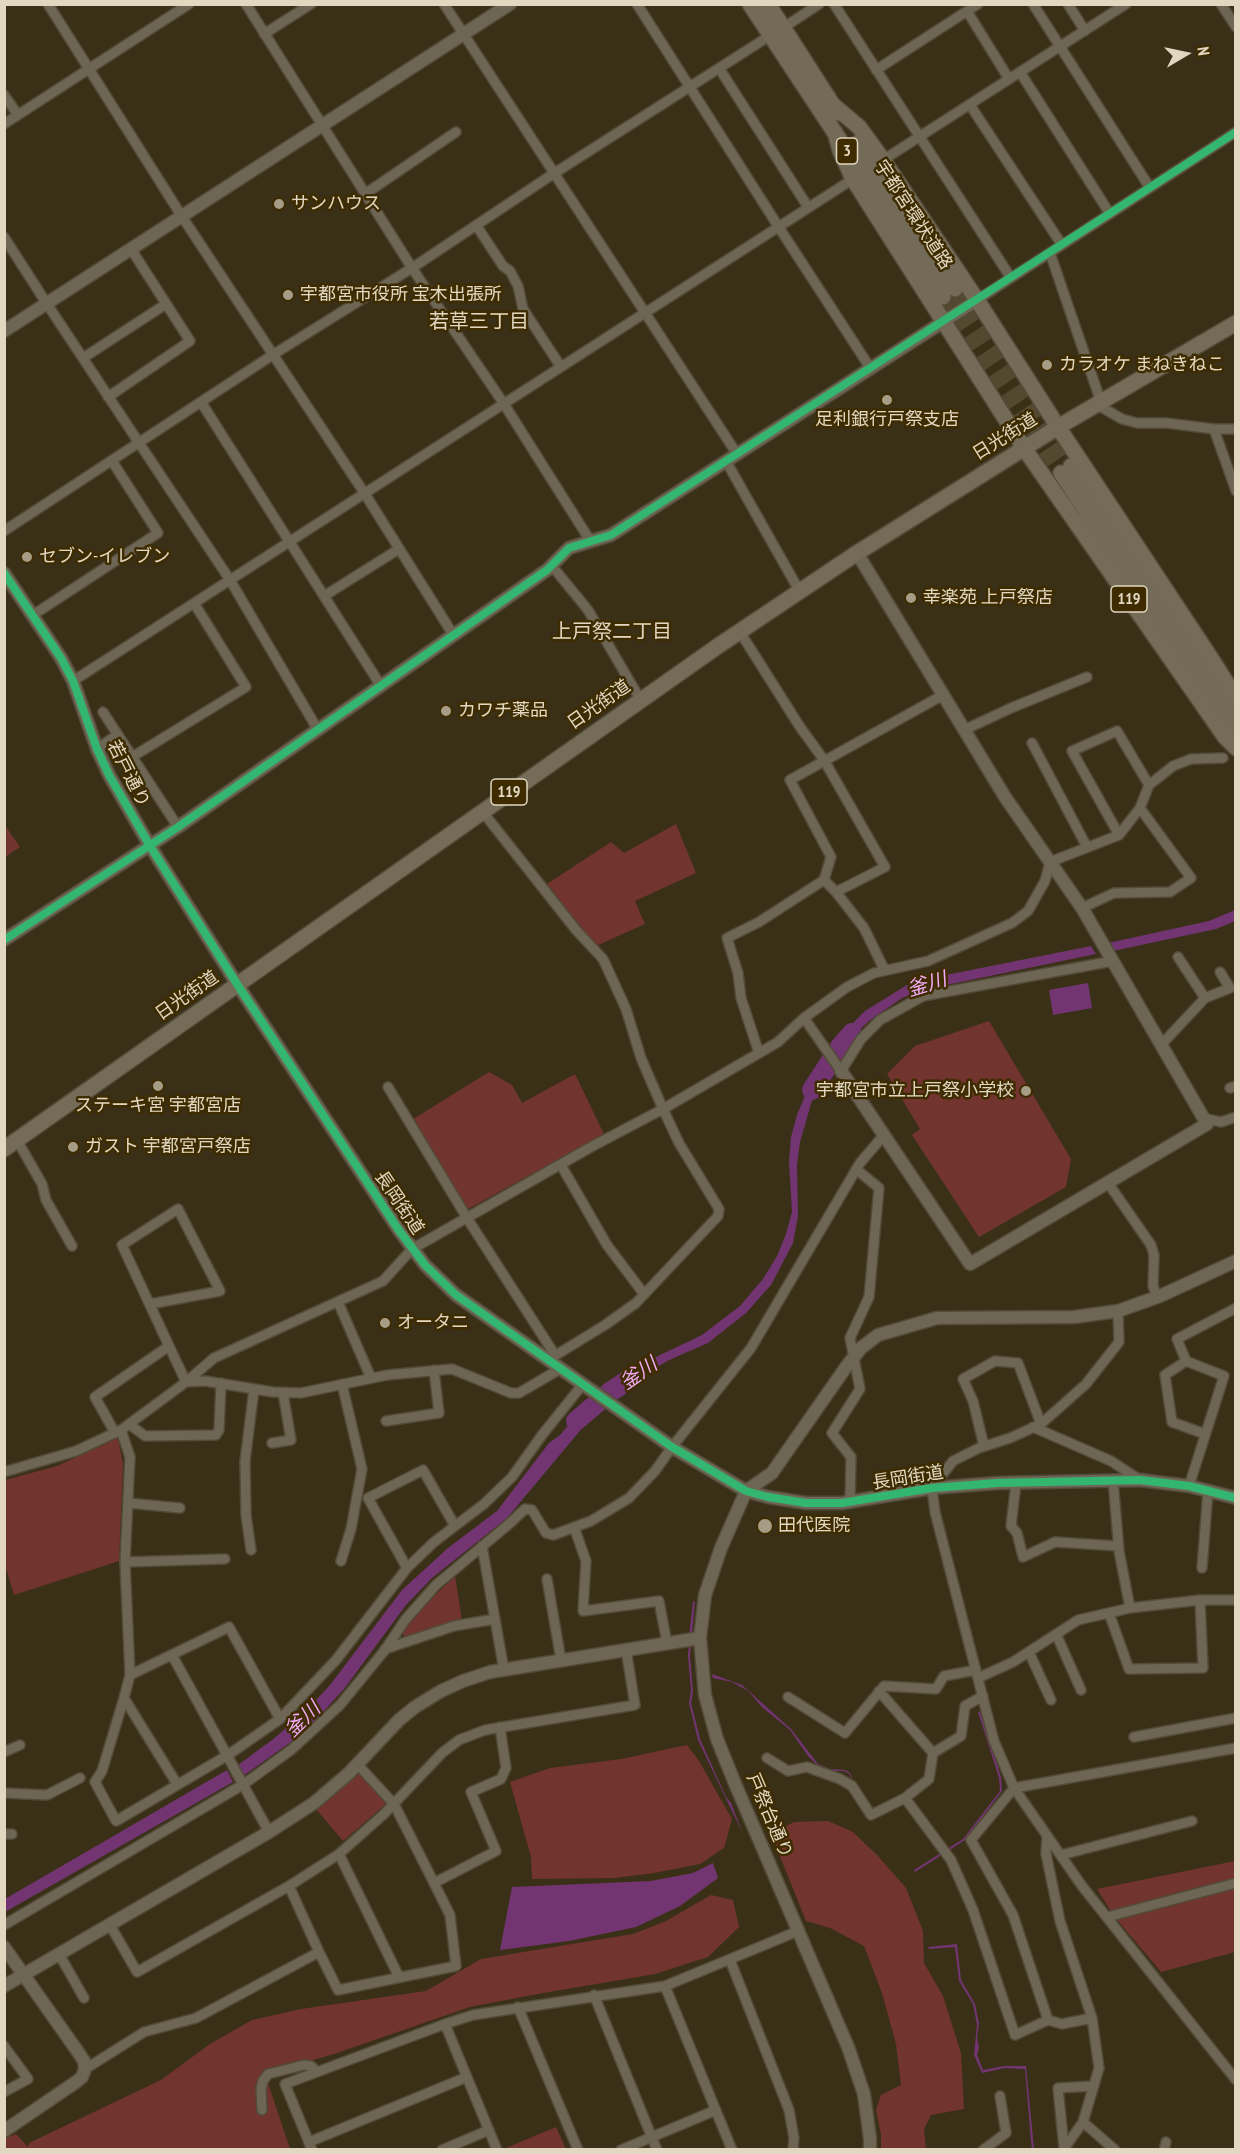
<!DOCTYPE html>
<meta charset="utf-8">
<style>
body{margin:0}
#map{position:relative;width:1240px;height:2154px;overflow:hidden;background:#3a3018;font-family:"PT Sans Narrow",sans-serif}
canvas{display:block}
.frame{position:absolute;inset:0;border:6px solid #e2d8c1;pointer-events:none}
.north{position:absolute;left:1156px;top:24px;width:60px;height:60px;-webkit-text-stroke:4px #3e2c00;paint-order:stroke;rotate:81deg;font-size:16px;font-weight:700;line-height:24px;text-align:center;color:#e2d8c1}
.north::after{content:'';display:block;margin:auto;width:21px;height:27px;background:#e2d8c1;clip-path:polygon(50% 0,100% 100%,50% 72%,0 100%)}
</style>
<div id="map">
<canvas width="1240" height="2154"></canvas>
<div class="frame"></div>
<div class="north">N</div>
</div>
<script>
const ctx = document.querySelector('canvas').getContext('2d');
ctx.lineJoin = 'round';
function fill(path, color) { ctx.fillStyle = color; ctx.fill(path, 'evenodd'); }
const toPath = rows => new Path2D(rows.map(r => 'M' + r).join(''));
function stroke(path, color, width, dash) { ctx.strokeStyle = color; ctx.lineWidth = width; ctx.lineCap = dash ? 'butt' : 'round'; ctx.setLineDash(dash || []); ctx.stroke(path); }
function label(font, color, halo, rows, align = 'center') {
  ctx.font = font + ' "PT Sans Narrow","Noto Sans JP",sans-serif'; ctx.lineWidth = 5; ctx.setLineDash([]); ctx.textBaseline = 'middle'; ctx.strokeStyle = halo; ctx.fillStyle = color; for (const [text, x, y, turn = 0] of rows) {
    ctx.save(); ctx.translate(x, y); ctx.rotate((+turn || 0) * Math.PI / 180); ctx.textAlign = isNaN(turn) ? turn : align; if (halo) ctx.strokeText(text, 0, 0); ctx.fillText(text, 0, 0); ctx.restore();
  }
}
const green = toPath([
 [4,824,20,847,5,857,4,857],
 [676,824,696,873,635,901,645,924,596,946,547,884,611,842,624,853],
 [989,1021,1071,1159,1066,1187,979,1237,912,1135,920,1129,887,1074,915,1046],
 [489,1072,512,1085,522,1103,575,1074,604,1134,459,1214,410,1121],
 [118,1438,123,1464,119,1561,14,1595,5,1565,5,1480,57,1466],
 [455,1576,462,1621,404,1639,403,1631,434,1596],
 [687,1745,699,1761,732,1819,724,1848,700,1864,654,1873,615,1878,532,1879,531,1857,510,1782,550,1768,621,1759],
 [359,1773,386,1804,343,1841,316,1809],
 [828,1821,853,1832,878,1856,906,1888,923,1931,924,1963,943,1996,961,2053,964,2109,931,2115,924,2129,926,2149,881,2149,881,2135,876,2110,881,2095,901,2085,896,2044,882,1993,864,1946,830,1928,806,1921,771,1834,794,1822],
 [1235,1861,1235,1952,1161,1972,1114,1916,1097,1889],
 [711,1895,733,1900,739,1927,708,1957,655,1974,532,1995,470,2007,334,2054,265,2074,290,2149,5,2150,4,2139,16,2134,28,2147,29,2143,161,2080,210,2044,252,2020,301,2009,426,1991,481,1959,633,1934,666,1921],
 [556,2127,566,2149,501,2150]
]);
const water = toPath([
 [1235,910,1235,921,1216,929,1113,951,1108,943,1209,921],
 [1091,946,1096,954,922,990,902,998,869,1021,851,1038,839,1059,832,1049,845,1031,865,1011,907,985,931,978],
 [1088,983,1092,1008,1053,1015,1049,990],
 [823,1065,829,1074,813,1097,800,1142,797,1165,798,1216,793,1243,771,1285,746,1313,708,1343,669,1360,637,1379,616,1395,606,1387,658,1356,702,1335,740,1306,763,1279,777,1256,786,1234,792,1212,789,1161,791,1137,797,1115,807,1091],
 [589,1401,599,1408,507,1518,432,1578,406,1605,344,1689,322,1713,291,1742,243,1776,238,1765,272,1740,305,1712,330,1685,402,1590,448,1548,497,1511,549,1443,560,1435],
 [695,1601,690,1656,693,1692,691,1703,700,1739,726,1797,731,1803,742,1832,698,1740,689,1703,691,1691,688,1656,690,1627,693,1602],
 [712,1674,742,1685,791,1729,818,1764,830,1769,845,1770,850,1773,853,1780,849,1774,844,1771,831,1771,817,1765,808,1756,790,1730,762,1707,748,1691,732,1682,713,1678],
 [980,1711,1001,1777,1002,1791,965,1840,915,1872,914,1870,963,1839,1000,1791,999,1778,978,1712],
 [227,1770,233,1782,5,1912,5,1899],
 [713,1863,718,1878,680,1906,636,1927,569,1941,500,1950,512,1887,651,1881,693,1873],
 [957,1944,961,1980,975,2004,979,2024,977,2038,979,2047,977,2055,983,2070,1004,2066,1026,2066,1034,2149,1032,2149,1031,2141,1025,2069,1005,2068,982,2073,974,2055,977,2025,973,2004,959,1981,955,1947,929,1949,928,1947]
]);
const river = toPath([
 [812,1090,840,1047,852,1033],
 [576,1421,610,1392,633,1377]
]);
const primaryTunnel = toPath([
 [955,289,1071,466],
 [943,297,1061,473]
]);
const minor = toPath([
 [48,4,181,215,365,494,454,636],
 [246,4,412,268,504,404,591,542],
 [444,4,737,454],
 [637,4,778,226,871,369],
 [834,4,1011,278],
 [1033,4,1150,188],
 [1068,4,1085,31],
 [1221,4,1236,27],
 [967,11,1009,79],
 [783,28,819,4],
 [264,34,311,4],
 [719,68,808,207],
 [876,70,978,4],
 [1020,72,1110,214],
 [4,95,18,115],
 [970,105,1062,245],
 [4,124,189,4],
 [883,160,1126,4],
 [365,194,456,132],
 [476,225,503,266,510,271,518,286,523,309,561,367],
 [4,237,47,304,230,580,318,730],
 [1050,253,1101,402],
 [977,300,1236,132],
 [83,358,166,304],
 [108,397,190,341,131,249],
 [201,402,381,686],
 [1096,404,1122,419,1137,423,1166,423,1214,429,1236,429],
 [1214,429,1236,491],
 [726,461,800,592],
 [4,531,274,354,412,268,553,174,771,35],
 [552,566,588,610,640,699],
 [324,596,399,549],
 [33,615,158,533,112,461],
 [740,632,800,727,824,760,885,867,836,892],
 [73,681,853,179],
 [103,712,178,827],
 [964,730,1011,708,1087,677],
 [1032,743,1087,847],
 [97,749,117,735],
 [132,757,246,687,194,603],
 [482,811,576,930,603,959,626,1009,641,1058,663,1109,679,1143,719,1209,718,1216,636,1303,605,1325,548,1360],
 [1119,835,1072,751,1117,731,1149,785],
 [824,880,831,857,790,780,943,695],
 [1082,908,1114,893,1170,892,1191,878,1140,808],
 [1178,957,1205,998],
 [804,1018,841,1071,861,1039,880,1020,923,996,1113,961],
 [1161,1045,1205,998,1230,988,1220,972],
 [759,1053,741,998,738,973,727,938,759,922,824,880,836,892,864,928,884,969],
 [388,1087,467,1218,555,1355],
 [1230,1088,1236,1086],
 [1203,1118,1221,1122,1236,1117],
 [17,1140,42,1184,46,1200,72,1246],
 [561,1165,607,1245,644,1294],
 [1108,1183,1151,1245,1154,1255,1153,1286,1157,1297],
 [338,1302,371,1378],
 [150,1304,220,1291,178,1209,122,1245,169,1346],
 [1118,1311,1119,1342,1086,1384,1041,1424,1010,1438,979,1448,953,1461,932,1488,935,1512,994,1741,1014,1788,1082,1886,1236,2080],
 [1186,1361,1165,1375,1172,1422,1205,1434],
 [386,1421,439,1413,434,1370],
 [129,1424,145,1436,216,1435,219,1430,221,1383],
 [1033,1427,1111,1461,1140,1480],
 [121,1430,130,1457,125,1562,130,1675],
 [115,1433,95,1397,169,1346,186,1382,214,1358,383,1281,412,1249,591,1147,663,1109,778,1042,804,1018,847,987,874,973,928,961,1012,923,1028,911,1045,881,1050,862,1119,835,1140,808,1149,785,1173,766,1191,759,1223,758],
 [272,1443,291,1440,283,1393],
 [984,1446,973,1401,963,1379,995,1361,1018,1363,1041,1424],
 [4,1472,76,1451,121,1430,186,1382,205,1381,273,1392,301,1393,387,1375,452,1369,511,1393,519,1393,560,1369],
 [1113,1480,1119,1551,1130,1608],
 [1016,1483,1011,1526,1017,1533,1023,1557,1055,1542,1118,1546],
 [1189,1486,1224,1376,1186,1361,1177,1339,1236,1308],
 [850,1502,851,1457,832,1433,860,1389,850,1338,869,1297,879,1188,856,1169],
 [128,1503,180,1508],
 [574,1527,586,1561,583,1611,659,1601,667,1643],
 [482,1546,504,1670],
 [251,1550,246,1515,245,1461,254,1389],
 [341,1561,351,1529,362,1469,342,1384],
 [125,1562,225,1559],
 [407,1568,368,1498,423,1470,455,1526],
 [1202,1568,1208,1491],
 [547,1579,561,1660],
 [1109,1613,1129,1669,1203,1668,1200,1600],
 [1056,1634,1081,1690],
 [385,1649,454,1626,495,1619],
 [1029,1652,1051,1700],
 [172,1655,269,1832],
 [978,1678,1013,1662,1078,1620,1130,1608,1200,1600,1236,1600],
 [879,1691,933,1753],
 [983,1696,965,1706,961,1736,933,1753,929,1779,905,1798,951,1860,973,1910,1015,2035,1048,2020],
 [788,1697,845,1733,884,1686,936,1689,944,1676,976,1670],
 [124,1698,102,1771,95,1782,116,1821,228,1755,280,1719,336,1660,407,1568,434,1542,484,1504,512,1477,542,1435,583,1384],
 [1134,1737,1236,1718],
 [4,1752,20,1745],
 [767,1758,788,1771,807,1767,840,1779,852,1786,871,1815,905,1798],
 [358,1765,394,1804,434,1883,496,1851,471,1792,501,1779,506,1768,500,1727],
 [177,1784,124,1698,130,1675,229,1627,280,1719],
 [4,1793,47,1795,80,1778],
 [4,1834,12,1834],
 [1047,1837,1046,1854,1060,1921,1092,2018,1062,2024,1048,2020,1013,1915,971,1840,1014,1788,1236,1748],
 [339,1854,399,1977],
 [1061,1855,1192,1821],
 [1107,1917,1236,1883],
 [4,1925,244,1784,291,1750,340,1705,385,1650,405,1620,436,1585,509,1524,525,1509,532,1510,546,1533,553,1535,591,1521,629,1498,655,1471,672,1447,751,1348,860,1163,884,1135],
 [110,1925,137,1972,289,1886,339,1854,384,1814,442,1753,459,1740,485,1730,635,1705,626,1650],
 [319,1952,338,1990,456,1966,450,1915,434,1883],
 [59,1954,84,1998],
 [730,1960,789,2110,794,2138,793,2150],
 [665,1986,732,2150],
 [594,1995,657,2150],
 [518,2007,578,2150],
 [445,2024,497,2150],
 [4,2046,28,2079,4,2092],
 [85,2065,90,2066,144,2032,196,2018,319,1952,289,1886],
 [262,2110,261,2088,263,2081,268,2074,304,2065,311,2066,317,2072],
 [1083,2122,1115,2150],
 [309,2142,467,2077],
 [1064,2148,1058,2088,1094,2086],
 [312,2150,285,2084,445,2024,473,2015,665,1986,798,1931],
 [442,2150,489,2130],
 [621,2150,716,2110],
 [983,2150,1006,2133,1000,2096],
 [1063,2150,1083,2122,1099,2068,1092,2018],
 [1164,2150,1166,2142]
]);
const tertiary = toPath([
 [4,331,510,4],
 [4,573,61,658,73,681,97,749,109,775,150,846,237,984,398,1229,425,1265,456,1295,672,1447,746,1491,768,1497,806,1503,842,1503,932,1488,997,1483,1140,1480,1189,1486,1236,1498],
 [4,940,178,827,547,570,569,548,611,535,977,300],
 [841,1071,970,1264,1207,1124,1082,908,1005,797,857,553],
 [4,1947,78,2052,84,2061,85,2069,82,2077,76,2082,4,2131],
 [4,1986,269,1832,314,1803,349,1773,399,1720,415,1707,441,1691,463,1681,490,1672,700,1638],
 [870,2150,870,2139,864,2094,848,2047,736,1786,717,1739,705,1695,700,1638,705,1595,721,1548,746,1491,772,1473,846,1367,861,1348,878,1335,937,1318,1074,1317,1118,1311,1160,1296,1236,1261]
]);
const primary = toPath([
 [750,4,839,139],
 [768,4,838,113],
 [833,105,859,127,883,160,977,300,1058,427],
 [835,132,840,150,853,179,1024,448],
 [858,143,955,289],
 [852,159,943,297],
 [1071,466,1236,714],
 [1061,473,1236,737]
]);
const trunk = toPath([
 [1058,427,1214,663,1236,698],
 [1024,448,1225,737,1236,748],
 [4,1149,718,646,857,553,1058,427,1236,323]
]);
const cycleway = toPath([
 [4,573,61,658,73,681,97,749,109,775,150,846,237,984,398,1229,425,1265,456,1295,672,1447,746,1491,768,1497,806,1503,842,1503,932,1488,997,1483,1140,1480,1189,1486,1236,1498],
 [4,940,178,827,547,570,569,548,611,535,1236,132]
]);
const markers = [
 [279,204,6,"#a79d86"],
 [288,295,6,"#a79d86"],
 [1047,365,6,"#a79d86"],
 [887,400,6,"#a79d86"],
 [27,557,6,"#a79d86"],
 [911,598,6,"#a79d86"],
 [446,711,6,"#a79d86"],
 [158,1086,6,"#a79d86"],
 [1026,1091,6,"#a79d86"],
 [73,1147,6,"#a79d86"],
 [385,1323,6,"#a79d86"],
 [765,1526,8,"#a79d86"]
];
const shields = [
 [847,151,21],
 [1129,599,36],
 [509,792,36]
];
const shieldNames = [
 ["3",847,151],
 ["119",1129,599],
 ["119",509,792]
];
const poiNames = [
 ["サンハウス",291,204],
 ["宇都宮市役所 宝木出張所",300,295],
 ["カラオケ まねきねこ",1059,365],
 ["足利銀行戸祭支店",887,420,"center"],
 ["セブン-イレブン",39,557],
 ["幸楽苑 上戸祭店",923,598],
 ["カワチ薬品",458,711],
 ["宇都宮市立上戸祭小学校",1014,1091,"right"],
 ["ステーキ宮 宇都宮店",158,1106,"center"],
 ["ガスト 宇都宮戸祭店",85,1147],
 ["オータニ",397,1323],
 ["田代医院",778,1526]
];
const streetNames = [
 ["宇都宮環状道路",913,215,57],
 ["日光街道",1005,437,-32],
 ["日光街道",599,705,-35],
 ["若戸通り",128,774,63],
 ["日光街道",187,996,-35],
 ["長岡街道",399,1203,56],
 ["長岡街道",908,1478,-9],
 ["戸祭台通り",769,1816,67]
];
const neighbourhoodNames = [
 ["若草三丁目",479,322],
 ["上戸祭二丁目",612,632]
];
const waterNames = [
 ["釜川",927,985,-17],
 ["釜川",639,1374,-35],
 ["釜川",303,1720,-44]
];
fill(green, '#72342e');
fill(water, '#723572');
stroke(river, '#723572', 20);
stroke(primaryTunnel, '#534931', 15, [15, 8]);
stroke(minor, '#534b38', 12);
stroke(tertiary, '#534b38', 15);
stroke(primary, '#534b38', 18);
stroke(trunk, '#534b38', 18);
stroke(minor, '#6e6655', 9);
stroke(tertiary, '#6e6655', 12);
stroke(primary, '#736b57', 15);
stroke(trunk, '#756c58', 15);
stroke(cycleway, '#33b770', 8);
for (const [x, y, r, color] of markers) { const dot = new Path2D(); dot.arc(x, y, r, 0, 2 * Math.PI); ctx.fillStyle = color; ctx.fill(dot); stroke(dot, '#3e2c00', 2); }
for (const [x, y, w] of shields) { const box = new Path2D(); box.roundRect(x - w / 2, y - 13, w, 26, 4.5); ctx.fillStyle = '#3e2c00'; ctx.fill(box); stroke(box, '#e2d8c1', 1.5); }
label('bold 16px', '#e2d8c1', null, shieldNames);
label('18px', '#e2d8c1', '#3e2c00', poiNames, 'left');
label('18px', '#e2d8c1', '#3e2c00', streetNames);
label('20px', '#e2d8c1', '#3e2c00', neighbourhoodNames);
label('italic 20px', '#f2aaf5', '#3e2c00', waterNames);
</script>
